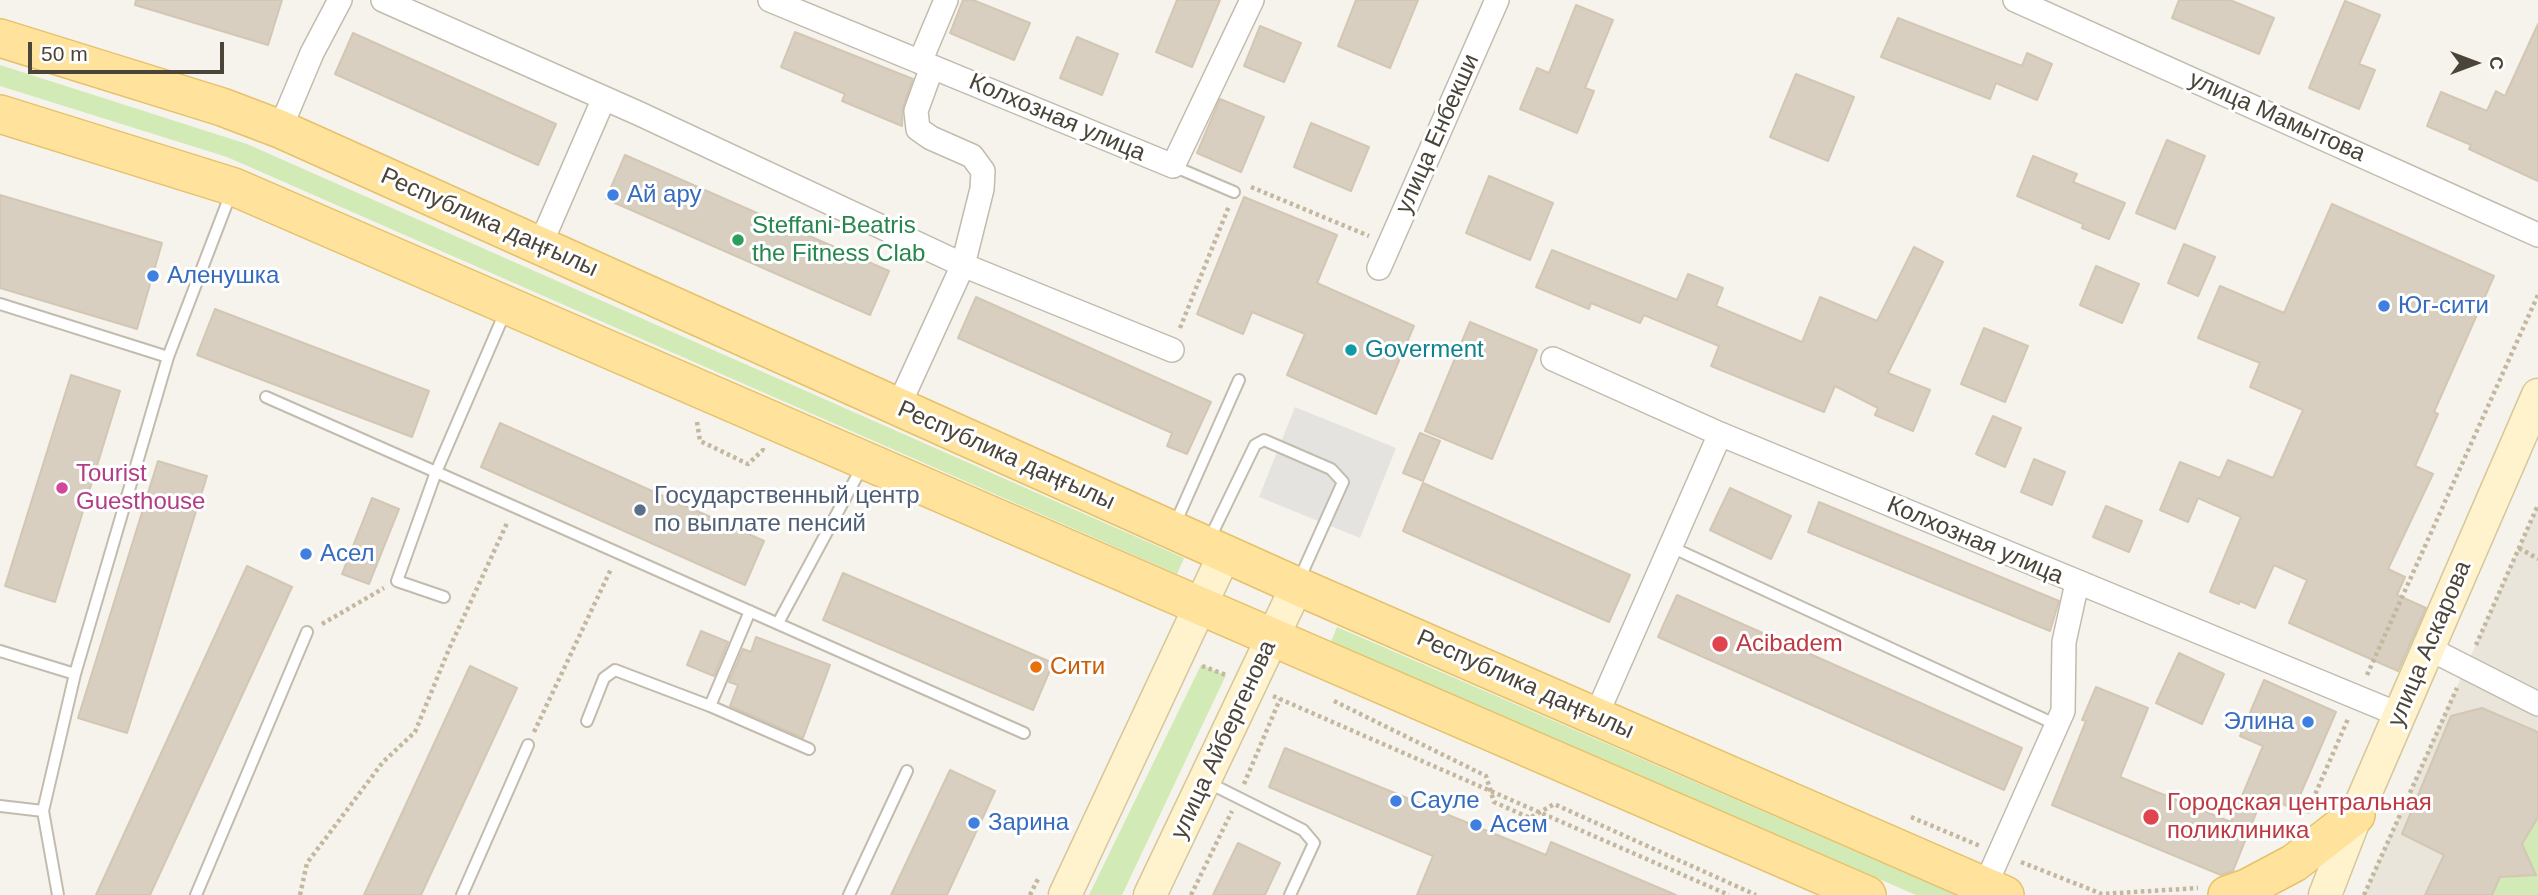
<!DOCTYPE html>
<meta charset="utf-8">
<style>
body{margin:0}
#map{position:relative;width:2538px;height:895px;overflow:hidden;background:#f6f3ec;font-family:Helvetica,sans-serif}
canvas{display:block}
.north{position:absolute;left:2440px;top:28px;width:70px;height:70px;-webkit-text-stroke:5px #fff;paint-order:stroke;rotate:90deg;font-size:19px;font-weight:700;line-height:28px;text-align:center;color:#4b4439}
.north::after{content:'';display:block;margin:auto;width:24px;height:32px;background:#4b4439;clip-path:polygon(50% 0,100% 100%,50% 72%,0 100%)}
.scale{position:absolute;left:28px;top:42px;width:196px;height:32px;box-sizing:border-box;border:4px solid #4b4439;border-top:0;padding-left:9px;font-size:21px;line-height:24px;white-space:nowrap;color:#4b4439;-webkit-text-stroke:5px #fff;paint-order:stroke}
</style>
<div id="map">
<canvas width="2538" height="895"></canvas>
<div class="north">С</div>
<div class="scale">50 m</div>
</div>
<script>
const ctx = document.querySelector('canvas').getContext('2d');
ctx.lineJoin = 'round';
function fill(path, color) { ctx.fillStyle = color; ctx.fill(path, 'evenodd'); }
const toPath = rows => new Path2D(rows.map(r => 'M' + r).join(''));
function stroke(path, color, width, dash) { ctx.strokeStyle = color; ctx.lineWidth = width; ctx.lineCap = dash ? 'butt' : 'round'; ctx.setLineDash(dash || []); ctx.stroke(path); }
function label(font, color, halo, rows, align = 'center') {
  ctx.font = font + ' Helvetica,sans-serif'; ctx.lineWidth = 6; ctx.setLineDash([]); ctx.textBaseline = 'middle'; ctx.strokeStyle = halo; ctx.fillStyle = color; for (const [text, x, y, turn = 0] of rows) {
    ctx.save(); ctx.translate(x, y); ctx.rotate((+turn || 0) * Math.PI / 180); ctx.textAlign = isNaN(turn) ? turn : align; if (halo) ctx.strokeText(text, 0, 0); ctx.fillText(text, 0, 0); ctx.restore();
  }
}
const residential = toPath([
 [2538,505,2538,895,2364,895,2519,548]
]);
const green = toPath([
 [0,65,247,144,1184,558,1177,574,227,157,0,86],
 [1337,627,1956,895,1916,895,1331,642],
 [1201,665,1226,675,1122,895,1089,895],
 [2538,817,2538,895,2492,895,2500,877,2535,875,2522,844]
]);
const parking = toPath([
 [1295,407,1396,448,1360,538,1259,497]
]);
const building = toPath([
 [136,0,282,0,268,45,135,5,136,0],
 [963,0,973,0,1030,23,1014,60,950,33,963,0],
 [1177,0,1220,0,1192,67,1156,52,1177,0],
 [1356,0,1418,0,1390,68,1338,46,1356,0],
 [2179,0,2230,0,2274,18,2259,54,2172,18,2179,0],
 [2345,1,2380,15,2359,64,2375,70,2359,109,2309,88,2345,1],
 [1576,5,1613,20,1585,88,1594,91,1577,133,1520,109,1537,68,1549,73,1576,5],
 [1898,18,2022,66,2027,53,2052,64,2037,100,1996,83,1990,99,1881,57,1898,18],
 [2538,24,2538,181,2469,149,2471,145,2427,126,2441,92,2487,111,2496,91,2505,96,2538,24],
 [1260,26,1301,43,1284,82,1244,66,1260,26],
 [795,32,913,79,903,107,902,126,842,101,845,94,781,67,795,32],
 [353,33,556,124,538,165,335,74,353,33],
 [1077,37,1118,54,1102,95,1060,78,1077,37],
 [1796,74,1854,97,1828,161,1770,137,1796,74],
 [1220,99,1264,117,1241,172,1197,153,1220,99],
 [1311,123,1369,147,1351,191,1294,167,1311,123],
 [2167,140,2205,156,2175,229,2136,213,2167,140],
 [625,155,889,271,870,315,606,199,625,155],
 [2033,156,2077,174,2073,182,2125,203,2109,239,2082,228,2083,224,2017,196,2033,156],
 [1489,176,1553,203,1530,260,1466,233,1489,176],
 [0,195,162,243,137,329,0,288,0,195],
 [1244,197,1337,235,1317,283,1414,326,1376,414,1287,375,1305,334,1252,312,1243,334,1197,314,1244,197],
 [2332,204,2494,276,2434,412,2438,414,2415,466,2433,474,2388,569,2405,577,2397,595,2426,608,2398,671,2289,623,2307,580,2274,565,2255,608,2240,601,2239,604,2210,592,2241,517,2198,498,2188,522,2160,510,2180,462,2220,478,2228,460,2273,478,2303,410,2250,387,2260,363,2198,338,2220,286,2284,313,2332,204],
 [2184,244,2215,257,2198,296,2168,283,2184,244],
 [1914,247,1943,262,1888,373,1930,390,1913,431,1875,415,1878,408,1835,386,1824,412,1711,366,1719,346,1644,315,1640,323,1591,303,1589,309,1536,287,1552,250,1677,300,1688,274,1723,288,1716,306,1802,342,1820,297,1877,321,1914,247],
 [2096,266,2139,284,2122,323,2080,305,2096,266],
 [976,297,1211,402,1187,454,1167,446,1172,433,958,338,976,297],
 [215,309,429,391,412,437,197,355,215,309],
 [1470,322,1537,350,1492,459,1425,431,1470,322],
 [1984,328,2028,346,2005,402,1961,384,1984,328],
 [71,375,120,391,55,602,5,586,71,375],
 [1993,416,2021,428,2005,467,1976,454,1993,416],
 [500,423,764,541,745,585,481,467,500,423],
 [1420,433,1440,441,1423,481,1403,473,1420,433],
 [2034,459,2065,472,2052,505,2021,492,2034,459],
 [158,461,207,476,127,733,78,718,158,461],
 [1423,483,1630,575,1609,622,1403,531,1423,483],
 [1730,488,1791,516,1771,559,1710,530,1730,488],
 [372,498,399,509,369,584,342,574,372,498],
 [1819,502,2059,601,2050,631,1808,532,1819,502],
 [2106,506,2142,521,2129,552,2093,537,2106,506],
 [247,566,292,587,150,895,96,895,247,566],
 [843,573,1053,663,1033,710,823,620,843,573],
 [1677,595,2022,748,2004,790,1658,637,1677,595],
 [701,631,728,642,714,676,687,665,701,631],
 [756,637,830,665,803,738,730,706,738,685,729,682,743,649,751,652,756,637],
 [2179,653,2224,674,2202,724,2156,703,2179,653],
 [470,666,517,688,421,895,364,895,470,666],
 [2264,680,2336,712,2294,809,2263,796,2233,871,2221,875,2052,805,2086,721,2082,720,2096,687,2148,708,2120,777,2231,822,2263,746,2240,736,2264,680],
 [2482,708,2538,732,2538,817,2522,844,2536,875,2500,877,2492,895,2425,895,2444,855,2402,834,2451,716,2482,708],
 [1285,748,1546,855,1551,842,1676,895,1417,895,1433,856,1269,787,1285,748],
 [950,770,995,791,947,895,891,895,950,770],
 [1238,843,1280,863,1265,895,1213,895,1238,843]
]);
const path = toPath([
 [1251,187,1369,236],
 [1180,328,1229,206],
 [697,422,700,441,748,464,763,450,765,451],
 [2519,548,2538,559],
 [322,624,384,588],
 [2476,645,2538,505],
 [1202,666,1226,675],
 [2367,675,2538,295],
 [1273,696,1729,895],
 [1334,701,1486,776,1494,802,1530,818,1554,804,1756,895],
 [534,732,611,569],
 [1244,784,1280,699],
 [2307,813,2348,719],
 [1911,817,1980,846],
 [2021,862,2102,894,2198,888],
 [300,895,307,863,383,762,415,732,449,649,508,521],
 [1030,895,1039,877],
 [1191,895,1232,811],
 [2364,895,2457,688]
]);
const lane = toPath([
 [1173,166,1234,192],
 [0,304,168,357],
 [506,310,436,472,1024,733],
 [266,397,436,472,397,581,444,597],
 [1175,524,1239,380],
 [1209,540,1255,445,1264,440,1331,469,1343,482,1299,580],
 [1671,547,2057,725],
 [750,611,710,706,809,749],
 [778,623,863,465],
 [0,651,75,674],
 [587,721,604,678,615,670,710,706],
 [1207,782,1303,830,1314,843,1290,895],
 [0,806,43,811],
 [58,895,43,811,75,674,168,357,231,193],
 [196,895,307,632],
 [462,895,528,745],
 [849,895,907,771]
]);
const street = toPath([
 [383,0,640,114,963,265,1172,350],
 [770,0,1173,166,1252,0],
 [2015,0,2538,235],
 [920,62,946,0],
 [280,129,312,53,340,0],
 [537,245,548,227,604,98],
 [1379,268,1497,0],
 [1553,359,1720,434,2400,715],
 [898,407,963,265,982,189,983,171,972,156,931,138,918,129,916,111,932,67],
 [2428,648,2538,704],
 [1596,716,1720,434],
 [1985,886,2063,711,2064,642,2077,583]
]);
const secondary = toPath([
 [1065,895,1225,553],
 [1150,895,1297,586],
 [2325,895,2356,815,2538,395]
]);
const primary = toPath([
 [0,38,222,107,280,129,1297,586,2005,895],
 [0,114,234,187,1867,895],
 [2227,895,2247,888,2294,863,2356,815]
]);
const markers = [
 [613,195,7,"#3f7fe0"],
 [738,240,7,"#2e9e5b"],
 [153,276,7,"#3f7fe0"],
 [2384,306,7,"#3f7fe0"],
 [1351,350,7,"#0f9aa8"],
 [62,488,7,"#d1479c"],
 [640,510,7,"#5c6f8a"],
 [306,554,7,"#3f7fe0"],
 [1720,644,9,"#e0444e"],
 [1036,667,7,"#e8710a"],
 [2308,722,7,"#3f7fe0"],
 [1396,801,7,"#3f7fe0"],
 [2151,817,9,"#e0444e"],
 [974,823,7,"#3f7fe0"],
 [1476,825,7,"#3f7fe0"]
];
const streetNames = [
 ["улица Мамытова",2277,117,24],
 ["Колхозная улица",1057,118,23],
 ["улица Енбекши",1438,134,-66],
 ["Республика даңғылы",489,223,24],
 ["Республика даңғылы",1006,456,24],
 ["Колхозная улица",1975,541,23],
 ["улица Аскарова",2430,644,-67],
 ["Республика даңғылы",1525,685,24],
 ["улица Айбергенова",1224,740,-65]
];
const shopNames = [
 ["Ай ару",627,195],
 ["Аленушка",167,276],
 ["Юг-сити",2398,306],
 ["Асел",320,554],
 ["Элина",2294,722,"right"],
 ["Сауле",1410,801],
 ["Зарина",988,823],
 ["Асем",1490,825]
];
const leisureNames = [
 ["Steffani-Beatris",752,226],
 ["the Fitness Clab",752,254]
];
const cultureNames = [
 ["Goverment",1365,350]
];
const hotelNames = [
 ["Tourist",76,474],
 ["Guesthouse",76,502]
];
const serviceNames = [
 ["Государственный центр",654,496],
 ["по выплате пенсий",654,524]
];
const healthNames = [
 ["Acibadem",1736,644],
 ["Городская центральная",2167,803],
 ["поликлиника",2167,831]
];
const foodNames = [
 ["Сити",1050,667]
];
fill(residential, '#eae5da');
fill(green, '#d2eab5');
fill(parking, '#e5e3e0');
fill(building, '#d8cfc1');
stroke(building, '#d3c7b4', 2);
stroke(lane, '#c2bbae', 14);
stroke(street, '#c2bbae', 26);
stroke(secondary, '#d6c79b', 35);
stroke(primary, '#e6c16a', 40);
stroke(path, '#c4b79f', 4.5, [3.5, 3.5]);
stroke(lane, '#fff', 10);
stroke(street, '#fff', 23);
stroke(secondary, '#fff3cd', 32);
stroke(primary, '#ffe39c', 37);
for (const [x, y, r, color] of markers) { const dot = new Path2D(); dot.arc(x, y, r, 0, 2 * Math.PI); ctx.fillStyle = color; ctx.fill(dot); stroke(dot, '#fff', 2.5); }
label('24px', '#4b4439', '#fff', streetNames);
label('24px', '#366cbe', '#fff', shopNames, 'left');
label('24px', '#27864d', '#fff', leisureNames, 'left');
label('24px', '#0d838f', '#fff', cultureNames, 'left');
label('24px', '#b23c85', '#fff', hotelNames, 'left');
label('24px', '#4e5e75', '#fff', serviceNames, 'left');
label('24px', '#be3a42', '#fff', healthNames, 'left');
label('24px', '#c56008', '#fff', foodNames, 'left');
</script>
